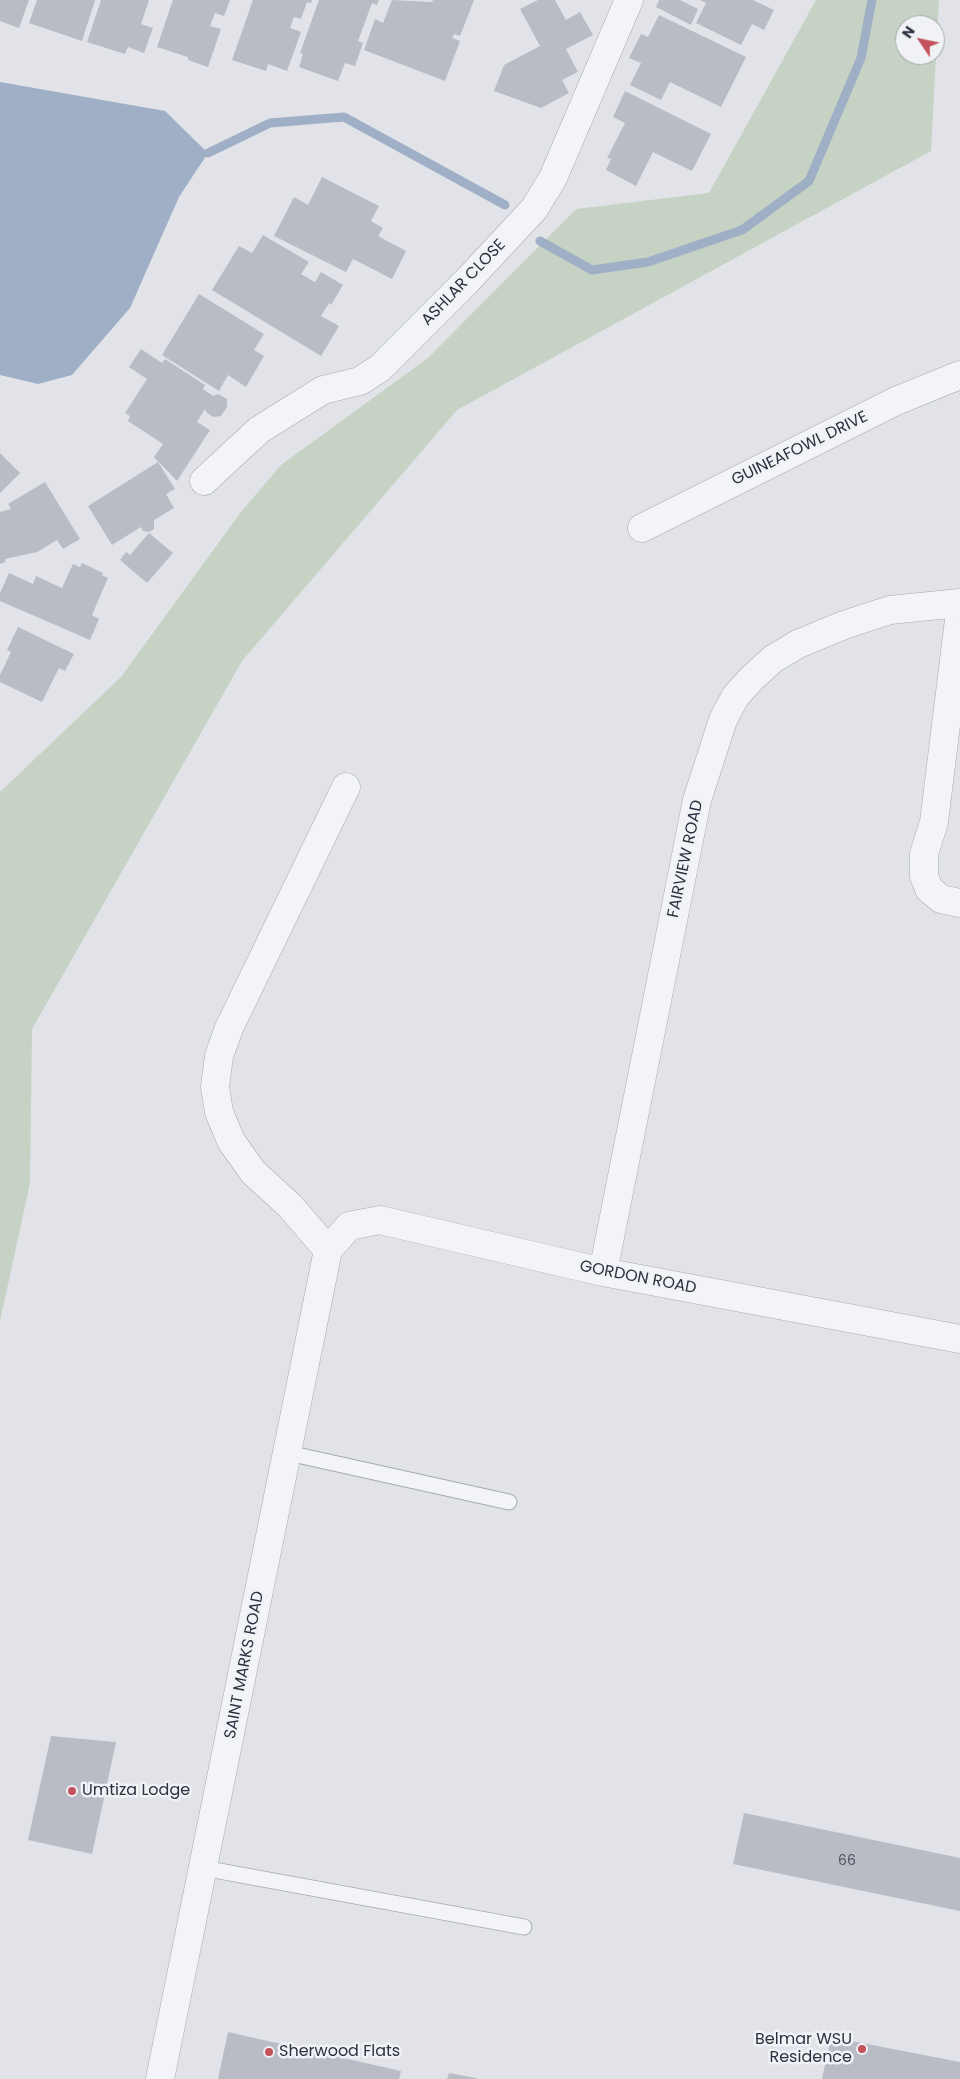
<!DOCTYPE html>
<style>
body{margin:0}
#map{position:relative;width:960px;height:2079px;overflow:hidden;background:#e1e3e8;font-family:Poppins,sans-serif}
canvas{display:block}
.north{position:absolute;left:895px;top:15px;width:50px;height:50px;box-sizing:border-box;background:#f0f2f6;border:1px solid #a1a5ad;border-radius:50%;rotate:304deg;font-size:14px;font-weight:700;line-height:20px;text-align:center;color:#2b313f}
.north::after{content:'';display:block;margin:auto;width:18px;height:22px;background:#c2515a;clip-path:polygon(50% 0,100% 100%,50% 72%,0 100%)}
</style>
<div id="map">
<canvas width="960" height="2079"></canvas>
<div class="north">N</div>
</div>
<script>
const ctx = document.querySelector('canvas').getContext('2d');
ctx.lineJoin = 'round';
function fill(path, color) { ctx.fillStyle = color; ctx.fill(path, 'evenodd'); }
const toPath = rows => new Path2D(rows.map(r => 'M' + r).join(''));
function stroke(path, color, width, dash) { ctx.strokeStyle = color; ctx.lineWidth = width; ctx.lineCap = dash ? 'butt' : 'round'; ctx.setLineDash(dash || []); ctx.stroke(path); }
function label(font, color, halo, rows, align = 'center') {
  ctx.font = font + ' Poppins,sans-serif'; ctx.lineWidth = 5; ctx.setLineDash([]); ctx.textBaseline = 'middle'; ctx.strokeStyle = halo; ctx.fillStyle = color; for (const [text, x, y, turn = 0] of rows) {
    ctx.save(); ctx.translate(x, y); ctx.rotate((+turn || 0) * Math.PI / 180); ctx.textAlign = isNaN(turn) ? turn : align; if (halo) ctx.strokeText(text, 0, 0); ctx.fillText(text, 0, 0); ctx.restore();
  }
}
const green = toPath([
 [816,0,939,0,931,151,457,410,242,661,32,1029,30,1183,0,1321,0,792,121,677,241,512,281,465,428,358,576,209,709,193],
 [905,25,935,25,935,55,905,55]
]);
const water = toPath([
 [0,82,165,111,208,153,179,197,130,308,72,375,38,384,0,375]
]);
const stream = toPath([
 [208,153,270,123,344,117,505,205],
 [540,241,592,270,648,262,742,230,809,181,861,58,872,0]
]);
const building = toPath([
 [0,0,29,0,19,28,0,21],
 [37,0,95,0,82,41,29,23],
 [101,0,149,0,141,24,153,28,144,53,128,47,125,54,87,42],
 [173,0,230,0,224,16,215,13,210,26,221,29,208,67,188,60,188,57,157,47],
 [253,0,312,0,311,3,307,2,301,19,294,17,290,28,301,32,287,71,268,64,266,71,232,60],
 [319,0,379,0,377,5,372,3,358,41,363,43,355,66,345,63,338,81,299,67,303,54,300,53],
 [392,0,432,2,433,0,474,0,460,36,454,34,452,38,460,41,445,81,364,50,375,19,383,23],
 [538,0,555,0,566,20,580,12,593,35,566,49,578,72,562,80,569,93,541,108,494,91,504,65,540,46,520,9],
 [659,0,680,0,698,9,691,25,656,7],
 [700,0,753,0,774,10,764,30,752,24,741,45,696,23,706,3],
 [659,15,746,57,721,107,670,82,661,100,630,85,641,63,629,58,641,34,648,37],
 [625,91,711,134,692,171,653,152,636,186,606,170,611,159,607,158,625,123,613,117],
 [322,177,379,206,371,221,383,228,378,236,406,251,392,279,353,259,346,272,274,236,294,197,308,205],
 [263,235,309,262,301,274,315,282,321,272,343,285,331,305,329,303,321,316,339,326,321,356,212,290,239,246,252,253],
 [199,294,264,334,254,350,264,356,246,387,228,375,219,391,162,355],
 [141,349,162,363,165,359,205,385,203,389,213,396,218,394,227,399,227,407,221,416,213,417,206,412,205,409,197,422,210,430,177,481,154,457,163,444,128,421,130,416,125,413,147,379,129,367],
 [0,453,20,473,0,493],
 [158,462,175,489,166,494,174,508,154,520,154,529,149,532,143,531,141,527,112,545,88,506],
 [45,482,80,539,63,549,57,540,37,552,5,559,5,562,0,564,0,512,11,509,8,504],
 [149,533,173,553,147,583,120,560,126,552,130,555],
 [82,563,103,573,102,575,108,578,92,615,99,619,90,640,0,601,0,593,9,573,33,584,36,576,62,588,73,564,80,567],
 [18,627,74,654,65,671,59,668,42,702,0,682,0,675,11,652,7,650],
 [51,1736,116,1742,92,1854,28,1840],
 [744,1813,960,1858,960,1911,733,1864],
 [228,2032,401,2071,399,2079,218,2079],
 [831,2037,960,2062,960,2079,822,2079],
 [449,2073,476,2078,476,2079,447,2079]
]);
const service = toPath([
 [288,1453,509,1502],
 [203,1868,524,1927]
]);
const minor = toPath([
 [204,481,259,430,323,390,360,381,380,368,466,282,534,209,553,178,629,0],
 [642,528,896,401,960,375],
 [960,612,934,822,924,854,924,876,929,889,941,899,960,903],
 [328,1250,290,1206,253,1172,231,1141,219,1112,215,1087,219,1056,229,1028,346,787],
 [603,1272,697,800,723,720,735,697,751,679,773,659,798,644,844,625,890,610,960,603],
 [160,2079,328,1250,349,1226,380,1220,603,1272,960,1339]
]);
const markers = [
 [72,1791,5,"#c2515a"],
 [862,2049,5,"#c2515a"],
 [269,2052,5,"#c2515a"]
];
const numberNames = [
 ["66",847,1861]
];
const streetNames = [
 ["ASHLAR CLOSE",464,283,-46],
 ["GUINEAFOWL DRIVE",800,449,-26],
 ["FAIRVIEW ROAD",686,859,-78],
 ["GORDON ROAD",638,1278,11],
 ["SAINT MARKS ROAD",245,1665,-79]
];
const poiNames = [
 ["Umtiza Lodge",82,1791],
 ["Belmar WSU",852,2040,"right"],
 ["Residence",852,2058,"right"],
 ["Sherwood Flats",279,2052]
];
fill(green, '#c6d2c3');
fill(water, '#9fafc5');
stroke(stream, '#9fafc5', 9);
fill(building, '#b9bcc5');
stroke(service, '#a7aab2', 17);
stroke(minor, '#a7aab2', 29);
stroke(service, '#f3f4f7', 15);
stroke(minor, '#f3f4f7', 28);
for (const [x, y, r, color] of markers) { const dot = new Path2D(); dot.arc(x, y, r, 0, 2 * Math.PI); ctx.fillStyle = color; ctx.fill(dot); stroke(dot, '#f0f2f6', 2); }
label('14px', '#4e5460', null, numberNames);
label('16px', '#2b313f', '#f0f2f6', streetNames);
label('16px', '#2b313f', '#f0f2f6', poiNames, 'left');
</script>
